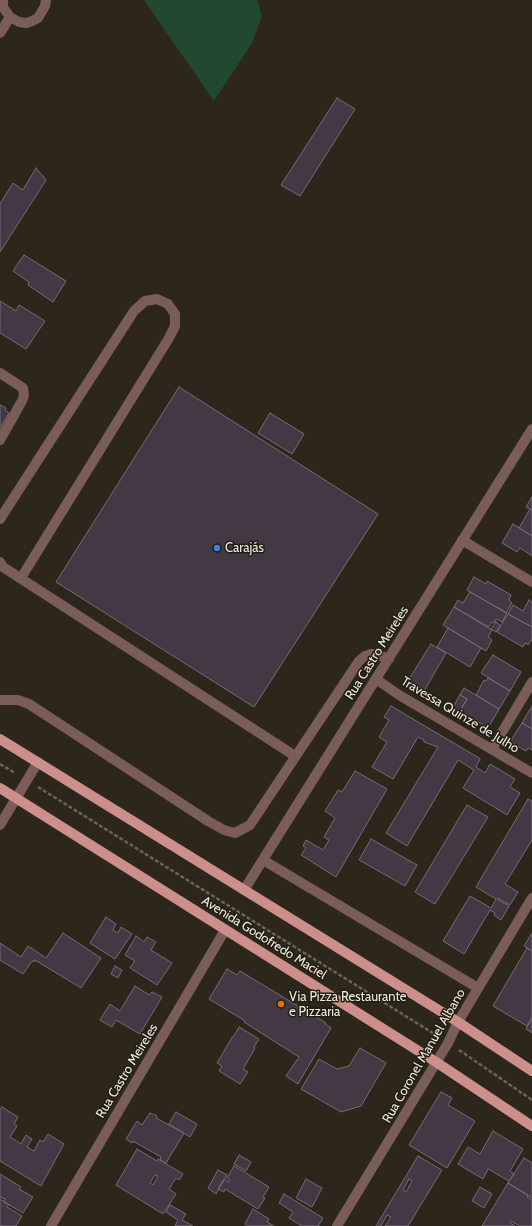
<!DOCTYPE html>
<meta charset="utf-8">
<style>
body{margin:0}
canvas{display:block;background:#2c271a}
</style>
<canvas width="532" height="1226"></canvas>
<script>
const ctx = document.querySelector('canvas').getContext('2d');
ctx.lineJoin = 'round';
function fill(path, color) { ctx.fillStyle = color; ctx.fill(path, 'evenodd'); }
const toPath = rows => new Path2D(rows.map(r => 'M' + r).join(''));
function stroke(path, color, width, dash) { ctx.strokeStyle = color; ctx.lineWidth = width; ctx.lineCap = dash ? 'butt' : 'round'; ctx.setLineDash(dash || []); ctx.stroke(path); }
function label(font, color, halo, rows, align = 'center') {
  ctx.font = font + ' Cabin,sans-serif'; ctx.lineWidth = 3; ctx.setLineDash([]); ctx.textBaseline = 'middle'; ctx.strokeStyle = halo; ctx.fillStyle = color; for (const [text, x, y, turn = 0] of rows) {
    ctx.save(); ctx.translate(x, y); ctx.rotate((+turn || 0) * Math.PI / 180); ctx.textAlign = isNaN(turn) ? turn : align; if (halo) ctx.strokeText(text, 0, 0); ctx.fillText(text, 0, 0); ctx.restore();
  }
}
const green = toPath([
 [144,0,257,0,262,16,252,43,214,101]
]);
const building = toPath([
 [337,98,355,109,300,196,281,185,337,98],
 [36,168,46,180,0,252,0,204,13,183,23,190,36,168],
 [24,255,66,281,53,302,28,285,29,282,13,271,24,255],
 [0,301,16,311,19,305,45,321,26,349,0,333,0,301],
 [179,387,378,514,254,707,56,582,179,387],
 [0,405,6,408,5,410,9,413,0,428,0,405],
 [270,413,304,434,292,454,258,433,270,413],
 [532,497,532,510,526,507,532,497],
 [530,509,532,510,532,536,519,528,530,509],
 [513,524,532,536,532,556,520,548,517,552,502,543,513,524],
 [474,577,486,584,487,581,511,595,509,600,512,603,506,613,467,590,474,577],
 [470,592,507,613,502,622,496,619,494,623,492,622,489,627,454,607,458,600,463,603,470,592],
 [529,600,532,602,532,627,508,614,513,605,523,611,529,600],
 [454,607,492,630,488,637,492,640,486,651,443,625,454,607],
 [508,614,532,627,532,639,528,645,525,643,523,647,497,632,508,614],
 [496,622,500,625,496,632,491,629,496,622],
 [448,628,481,648,470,667,437,647,448,628],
 [431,644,446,653,424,691,408,681,431,644],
 [493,655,521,672,510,691,481,673,493,655],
 [488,678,510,691,499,709,476,695,484,680,486,681,488,678],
 [464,688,499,709,488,728,460,711,467,699,460,695,464,688],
 [460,695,467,699,460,711,453,707,460,695],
 [391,706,479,758,480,759,476,767,485,773,490,764,515,779,510,787,520,793,507,815,463,788,474,770,458,760,407,846,386,833,438,747,424,742,424,740,418,737,393,779,372,767,387,742,379,737,389,720,384,717,391,706],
 [532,706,532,729,522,723,532,706],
 [522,723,532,729,532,750,528,748,526,751,510,742,522,723],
 [355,771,387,789,336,877,301,855,306,848,303,846,306,840,323,850,329,840,324,837,335,818,325,811,338,790,342,792,355,771],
 [528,799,532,801,532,840,505,884,518,892,510,905,498,898,497,899,509,906,501,920,494,915,495,913,490,910,464,954,443,941,470,896,491,908,496,899,476,887,528,799],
 [467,805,488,817,435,904,415,892,467,805],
 [371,839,417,865,405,886,359,860,371,839],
 [106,917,116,924,113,930,118,933,121,927,132,934,115,959,90,943,106,917],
 [63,933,101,958,81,988,35,960,34,962,32,961,23,974,0,960,0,943,21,957,28,946,46,958,63,933],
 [532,933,532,951,524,946,532,933],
 [136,936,144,942,147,937,156,942,151,950,172,963,157,985,130,968,135,961,125,955,136,936],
 [527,948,532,951,532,1018,527,1026,493,1006,527,948],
 [115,966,122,970,118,978,111,974,115,966],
 [227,969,237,975,240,971,326,1023,325,1024,331,1028,298,1084,286,1076,299,1057,244,1022,245,1021,209,999,227,969],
 [135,986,149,995,152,992,162,997,140,1034,116,1020,112,1027,100,1020,110,1004,120,1011,135,986],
 [532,1018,532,1033,526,1029,532,1018],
 [239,1027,259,1039,254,1047,255,1048,243,1069,248,1072,240,1084,219,1071,222,1066,217,1063,233,1036,234,1036,239,1027],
 [360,1048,386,1063,361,1106,341,1112,301,1089,319,1059,337,1069,349,1066,360,1048],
 [441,1092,452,1098,448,1105,475,1121,447,1168,409,1145,441,1092],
 [2,1107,18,1117,14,1124,17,1126,10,1137,21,1144,26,1135,32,1139,27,1147,34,1151,40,1140,43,1142,48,1134,64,1144,41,1186,0,1161,0,1109,2,1107],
 [176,1112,197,1124,190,1137,169,1124,176,1112],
 [150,1113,157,1116,156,1118,184,1133,166,1163,160,1160,161,1157,133,1141,132,1143,126,1139,137,1121,142,1125,150,1113],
 [493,1131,523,1149,510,1171,514,1174,509,1181,488,1169,483,1179,458,1164,468,1147,480,1154,493,1131],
 [137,1149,157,1161,158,1159,183,1174,179,1180,176,1178,169,1189,176,1194,163,1214,116,1185,137,1149],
 [155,1175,158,1176,153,1185,150,1183,155,1175],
 [239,1155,251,1162,246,1171,234,1164,239,1155],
 [418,1156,442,1170,408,1226,385,1226,391,1217,387,1215,381,1226,376,1226,418,1156],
 [409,1179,412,1181,406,1192,403,1190,409,1179],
 [524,1158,532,1163,532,1198,508,1183,524,1158],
 [234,1166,269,1187,263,1197,265,1198,258,1209,225,1189,224,1192,218,1189,224,1179,229,1182,230,1180,227,1178,234,1166],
 [218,1170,227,1175,216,1194,208,1188,218,1170],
 [0,1174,21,1187,19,1189,33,1197,23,1213,4,1202,5,1199,0,1197,0,1174],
 [306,1179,322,1188,312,1207,296,1198,306,1179],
 [508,1183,528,1195,527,1197,532,1200,532,1226,520,1226,511,1221,510,1223,515,1226,482,1226,508,1183],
 [480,1187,492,1194,484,1208,472,1201,480,1187],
 [284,1194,323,1218,318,1226,302,1226,289,1218,293,1212,279,1203,284,1194],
 [0,1199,9,1205,7,1207,22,1216,16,1226,2,1226,0,1225,0,1199],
 [170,1205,186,1214,182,1220,193,1226,175,1226,178,1220,166,1212,170,1205],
 [253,1209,269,1219,267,1222,274,1226,248,1226,245,1224,253,1209]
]);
const path = toPath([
 [0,764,15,773],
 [38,787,436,1035],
 [459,1050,532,1100]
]);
const minor = toPath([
 [3,0,3,7,10,17,19,22,26,23,32,21,38,18,45,6,46,0],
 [0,33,10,17],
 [0,373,23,388,24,395,22,401,0,440],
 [0,519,134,311,145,301,157,299,168,304,175,314,175,326,169,338,21,578],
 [462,540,532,582],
 [0,562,3,567,295,756],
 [376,679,399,695,532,773],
 [0,700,18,700,29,704,208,821,224,830,235,833,250,825,359,661,365,656,371,654,379,655,389,659],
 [492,749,532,682],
 [0,825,38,762],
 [263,860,478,988],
 [244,890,532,429],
 [51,1226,225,930],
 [337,1226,448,1043,458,1022,532,898]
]);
const major = toPath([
 [0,739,458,1022,532,1071],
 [0,788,436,1062,532,1126]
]);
const markers = [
 [217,548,4,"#3f7fe0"],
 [281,1004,4,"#e8710a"]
];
const poiNames = [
 ["Carajás",225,548],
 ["Via Pizza Restaurante",289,997],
 ["e Pizzaria",289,1012]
];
const streetNames = [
 ["Rua Castro Meireles",377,653,-58],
 ["Travessa Quinze de Julho",460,715,31],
 ["Avenida Godofredo Maciel",264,938,32],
 ["Rua Coronel Manuel Albano",424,1056,-60],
 ["Rua Castro Meireles",127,1071,-59]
];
fill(green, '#22492f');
fill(building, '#433944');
stroke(building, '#756a76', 1);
stroke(path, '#686358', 2.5, [4, 2]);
stroke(minor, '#7a5c59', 10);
stroke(major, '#cc8f8a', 10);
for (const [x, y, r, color] of markers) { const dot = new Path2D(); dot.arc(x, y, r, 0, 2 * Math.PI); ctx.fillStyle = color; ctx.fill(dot); stroke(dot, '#221d11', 1.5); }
label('13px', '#edeae2', '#221d11', poiNames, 'left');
label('13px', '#edeae2', '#221d11', streetNames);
</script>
